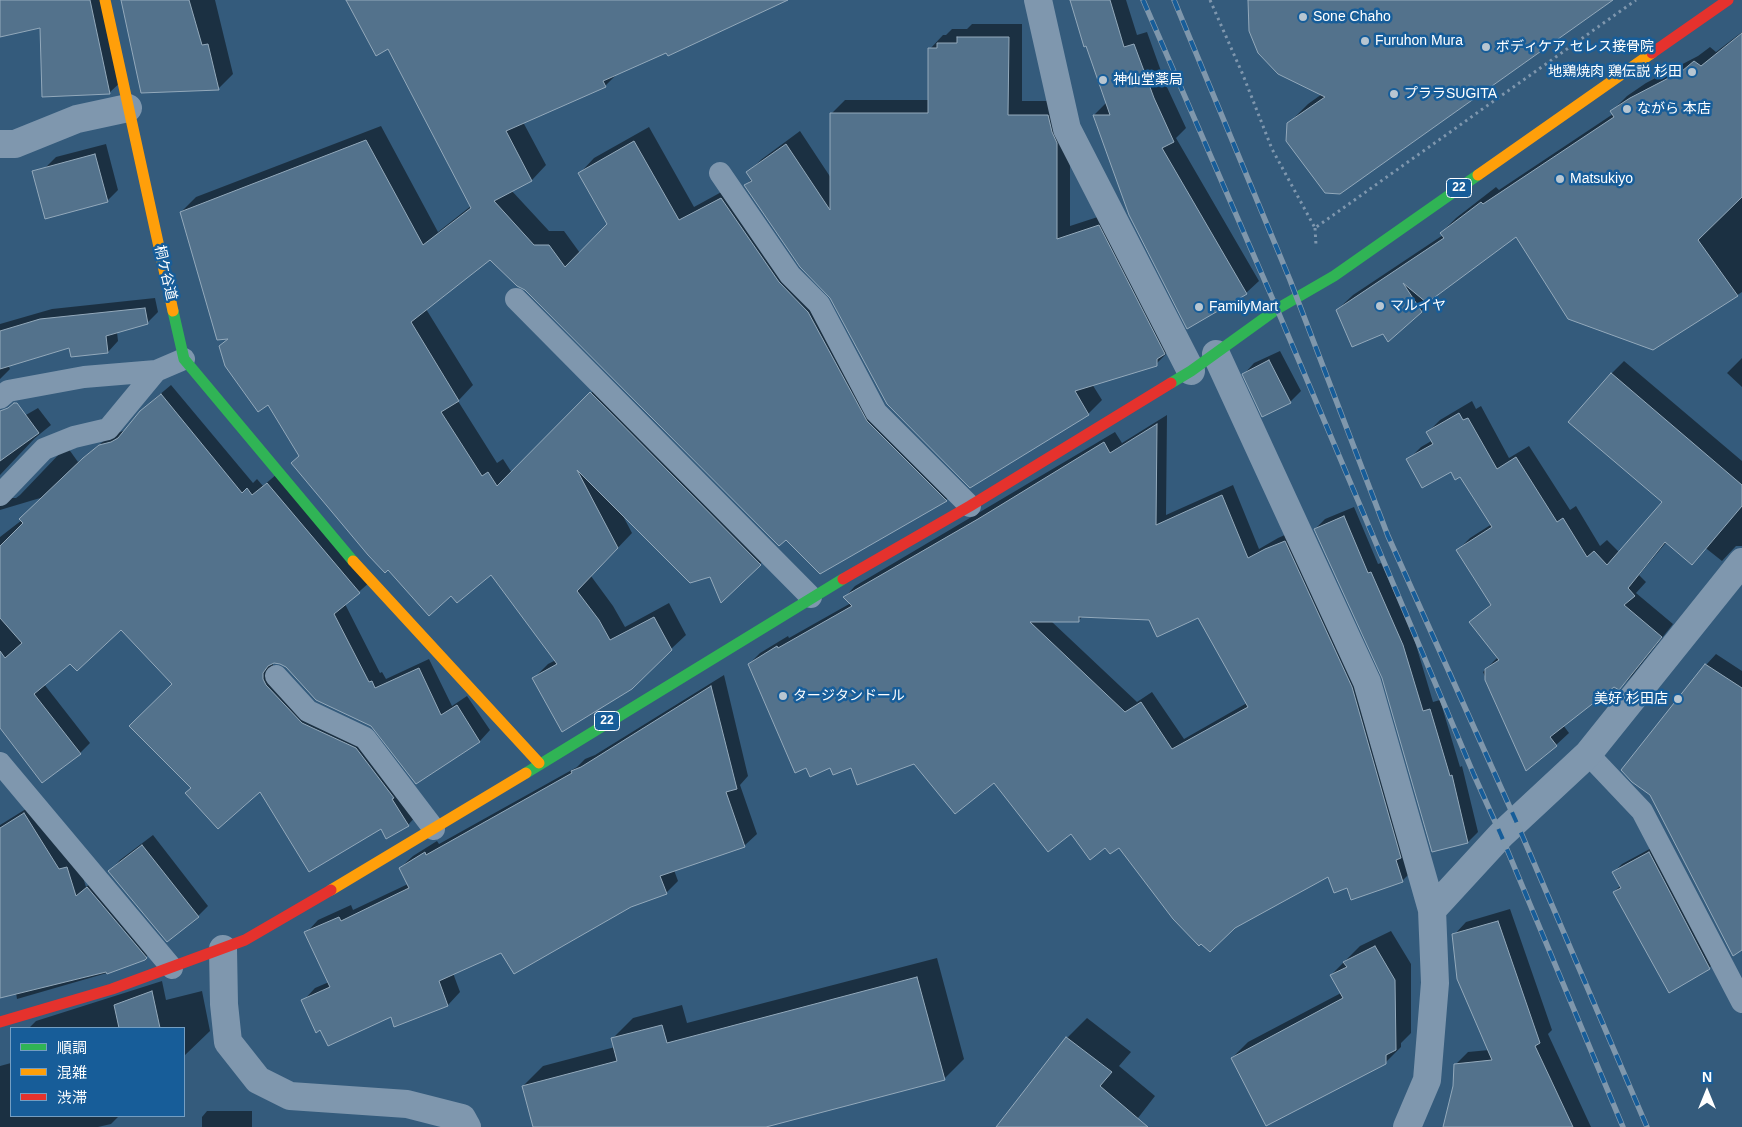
<!DOCTYPE html>
<meta charset="utf-8">
<style>
body{margin:0}
#map{position:relative;width:1742px;height:1127px;overflow:hidden;background:#345b7c;font-family:Helvetica,"Noto Sans JP",sans-serif}
canvas{display:block}
.legend{position:absolute;left:10px;top:1027px;width:175px;height:90px;box-sizing:border-box;background:#175d99;border:1px solid #749ec2;margin:0;padding:6px 9px;list-style:none;font-size:15px;color:#fff}
.legend li{display:flex;align-items:center;gap:10px;height:25px}
.legend b{width:25px;border:1px solid #749ec2}
.north{position:absolute;left:1682px;top:1067px;width:50px;height:50px;-webkit-text-stroke:4px #175d99;paint-order:stroke;rotate:0deg;font-size:14px;font-weight:700;line-height:20px;text-align:center;color:#fff}
.north::after{content:'';display:block;margin:auto;width:18px;height:22px;background:#fff;clip-path:polygon(50% 0,100% 100%,50% 72%,0 100%)}
</style>
<div id="map">
<canvas width="1742" height="1127"></canvas>
<ul class="legend">
<li><b style="height:6px;background:#30b455"></b>順調</li>
<li><b style="height:6px;background:#ff9f0a"></b>混雑</li>
<li><b style="height:6px;background:#e5322d"></b>渋滞</li>
</ul>
<div class="north">N</div>
</div>
<script>
const ctx = document.querySelector('canvas').getContext('2d');
ctx.lineJoin = 'round';
function fill(path, color) { ctx.fillStyle = color; ctx.fill(path, 'evenodd'); }
const toPath = rows => new Path2D(rows.map(r => 'M' + r).join(''));
function stroke(path, color, width, dash) { ctx.strokeStyle = color; ctx.lineWidth = width; ctx.lineCap = dash ? 'butt' : 'round'; ctx.setLineDash(dash || []); ctx.stroke(path); }
function label(font, color, halo, rows, align = 'center') {
  ctx.font = font + ' Helvetica,"Noto Sans JP",sans-serif'; ctx.lineWidth = 5; ctx.setLineDash([]); ctx.textBaseline = 'middle'; ctx.strokeStyle = halo; ctx.fillStyle = color; for (const [text, x, y, turn = 0] of rows) {
    ctx.save(); ctx.translate(x, y); ctx.rotate((+turn || 0) * Math.PI / 180); ctx.textAlign = isNaN(turn) ? turn : align; if (halo) ctx.strokeText(text, 0, 0); ctx.fillText(text, 0, 0); ctx.restore();
  }
}
const shadow = toPath([
 [0,0,106,0,124,79,109,93,41,27,0,35],
 [122,0,215,0,233,74,219,88],
 [348,0,785,0,618,73,605,86,523,122,546,165,532,180,511,190,549,231,564,231,580,253,609,224,580,173,594,158,649,127,694,207,736,184,881,407,960,486,946,500,526,289,491,258,426,309,473,385,458,401,497,463,503,459,512,473,605,379,774,549,760,564,710,575,622,514,632,533,591,576,613,606,625,627,669,603,686,635,671,649,533,679,548,664,556,660,491,573,300,456,268,403,220,347,230,337,181,212,196,197,381,126,438,232,471,206,389,48],
 [1071,0,1126,0,1137,35,1147,32,1166,85,1186,128,1176,138,1259,281,1246,293,1130,215,1094,115,1107,102],
 [1249,0,1604,0,1288,124,1308,104,1322,94],
 [972,24,1022,24,1022,101,1061,101,1070,129,1070,226,1113,212,1170,350,1156,364,1092,384,1102,400,1088,414,831,297,746,185,752,179,748,172,762,159,800,131,831,178,831,114,845,100,929,100,930,49,943,35,946,35,952,29,967,29],
 [1742,32,1742,292,1653,349,1516,235,1436,295,1436,296,1421,311,1383,332,1337,310,1353,295,1443,235,1441,233,1456,218,1496,187,1499,190,1613,114,1612,111,1627,96,1646,83,1698,56,1710,47,1716,52],
 [106,144,118,190,107,201,45,168,56,157],
 [155,298,158,312,147,323,117,332,118,341,108,352,70,346,8,365,10,369,0,379,0,324,52,309],
 [1280,351,1301,391,1290,402,1244,374,1254,363],
 [1742,358,1742,387,1727,373],
 [1624,361,1742,461,1742,546,1736,546,1722,561,1679,527,1639,575,1646,582,1636,593,1673,624,1632,676,1619,689,1614,685,1563,725,1569,733,1556,745,1527,769,1483,672,1498,657,1471,623,1491,604,1457,551,1470,538,1492,524,1461,476,1451,471,1408,460,1421,447,1433,440,1428,432,1440,420,1472,401,1476,409,1481,406,1509,458,1529,446,1570,510,1576,506,1600,546,1607,540,1620,553,1664,502,1611,374],
 [171,385,253,483,257,479,263,486,278,473,370,582,345,604,380,673,382,672,386,679,429,659,452,706,467,696,490,730,480,741,416,782,372,725,281,662,273,662,273,669,312,713,367,738,418,814,408,825,381,827,260,790,192,788,173,684,121,628,70,662,44,684,90,743,80,753,0,726,0,537,57,493,0,510,0,492,8,498,16,498,20,495,63,450,68,448,78,462,111,435,126,430,152,401],
 [38,408,51,425,35,438,0,475,0,430],
 [1167,415,1166,515,1233,485,1259,549,1278,538,1296,530,1363,676,1413,870,1402,881,1348,887,1329,875,1119,846,1106,846,1071,832,995,781,914,763,831,766,749,664,760,653,788,636,789,638,851,603,845,597,855,586,1115,432,1122,443],
 [1083,616,1150,618,1199,616,1247,703,1184,739,1152,692,1137,702,1051,621,1078,621],
 [1354,507,1378,564,1381,563,1413,635,1433,702,1440,700,1460,767,1462,766,1478,832,1468,842,1383,677,1315,529,1325,519],
 [1716,654,1742,671,1742,949,1706,665],
 [724,675,748,776,740,785,757,834,744,846,674,870,678,881,666,893,502,951,453,973,460,992,448,1005,395,1026,391,1016,321,1028,303,1001,315,988,329,982,306,933,318,920,351,905,353,910,408,884,400,868,413,856,437,841,439,844,577,767,585,759,595,755],
 [34,804,77,858,86,887,97,878,156,948,146,957,107,973,17,999,16,993,0,997,0,825],
 [153,835,208,906,198,916,110,871,120,860],
 [1657,845,1717,960,1709,968,1614,892,1621,885,1614,872,1622,864],
 [1510,909,1552,1030,1548,1034,1591,1127,1447,1127,1455,1086,1455,1065,1468,1052,1489,1050,1454,935,1466,922],
 [1391,931,1411,964,1411,1033,1401,1043,1401,1047,1385,1063,1232,1058,1248,1042,1341,993,1331,975,1360,946],
 [937,958,964,1059,944,1079,761,1127,534,1127,523,1086,543,1066,615,1047,613,1038,633,1018,682,1005,687,1023],
 [162,981,166,1000,202,991,210,1031,184,1056,184,1028,29,1028,36,1021],
 [1087,1018,1131,1052,1119,1066,1155,1096,1131,1127,997,1127,1067,1038],
 [11,1063,11,1116,119,1116,111,1124,98,1127,0,1127,0,1066],
 [207,1111,252,1111,252,1127,202,1127,202,1117]
]);
const building = toPath([
 [0,0,90,0,110,94,42,97,40,28,0,37,0,0],
 [121,0,189,0,202,45,208,44,219,90,141,93,121,0],
 [346,0,788,0,668,56,666,53,603,81,606,87,506,131,532,181,494,201,534,245,549,245,565,267,607,224,578,173,634,141,679,220,721,198,779,282,808,312,867,421,947,501,820,574,786,540,779,546,525,290,517,286,490,260,411,322,459,401,441,412,482,476,488,472,497,486,590,392,761,565,721,603,710,577,690,583,577,470,618,548,577,591,599,620,610,640,654,617,672,650,632,689,562,732,532,678,557,664,491,575,457,603,451,596,429,616,388,570,385,573,368,555,291,463,299,456,268,405,258,412,225,366,219,346,228,339,217,340,180,212,366,140,423,245,471,208,388,49,376,56,346,0],
 [1070,0,1110,0,1124,47,1134,44,1154,98,1174,142,1162,148,1247,294,1187,329,1129,215,1093,115,1110,115,1086,46,1084,47,1070,0],
 [1248,0,1613,0,1340,194,1325,193,1286,141,1287,123,1325,97,1278,74,1258,53,1249,31,1248,0],
 [1742,33,1742,197,1698,240,1738,296,1653,350,1568,319,1516,237,1427,303,1403,283,1422,312,1388,342,1383,334,1352,347,1336,310,1444,238,1440,233,1481,202,1483,204,1614,117,1610,111,1630,98,1682,71,1694,61,1701,66,1742,33],
 [957,37,1009,37,1008,115,1048,115,1052,132,1057,143,1057,239,1099,225,1165,354,1157,359,1157,366,1075,391,1089,415,970,488,887,404,830,298,800,267,744,185,752,181,746,172,786,144,830,210,830,113,928,113,928,48,937,48,937,43,957,43,957,37],
 [95,154,108,202,45,219,32,171,95,154],
 [145,308,148,324,106,336,108,353,71,357,69,348,0,369,0,331,40,319,145,308],
 [1269,360,1291,403,1262,417,1242,374,1269,360],
 [1611,373,1742,485,1742,506,1692,565,1665,542,1628,588,1635,596,1624,605,1662,637,1619,690,1614,687,1550,737,1557,746,1526,771,1485,680,1485,669,1499,660,1469,622,1491,605,1456,550,1492,527,1460,477,1455,480,1451,472,1422,488,1406,459,1433,444,1426,432,1459,413,1463,420,1468,418,1497,469,1516,457,1557,522,1563,518,1587,557,1594,551,1607,565,1662,502,1568,422,1611,373],
 [161,394,242,493,247,488,252,495,267,483,360,593,334,614,369,682,372,681,375,688,419,668,441,715,457,705,480,742,416,784,371,726,316,700,286,667,280,664,274,663,268,666,263,673,263,679,266,685,302,723,356,748,394,798,392,799,409,826,386,839,381,829,309,872,260,792,218,829,185,793,191,788,129,726,172,684,121,630,77,671,70,664,34,694,81,754,42,783,0,728,0,651,5,658,22,643,0,618,0,546,23,523,19,519,83,458,99,445,111,442,118,438,140,411,161,394],
 [14,403,17,403,39,433,0,461,0,411,8,408,14,403],
 [1157,424,1156,525,1222,495,1248,558,1265,549,1285,541,1352,687,1401,858,1396,860,1403,882,1351,900,1347,888,1334,893,1328,877,1235,928,1210,952,1201,944,1199,946,1173,919,1119,848,1110,854,1105,848,1090,860,1071,834,1048,852,994,783,955,814,914,764,857,785,851,768,833,775,830,768,810,777,806,768,795,773,748,664,777,646,778,648,852,606,843,597,978,519,1104,442,1110,453,1157,424],
 [1079,617,1149,620,1157,637,1198,618,1248,707,1172,749,1141,702,1125,712,1030,622,1079,622,1079,617],
 [1344,516,1368,573,1371,572,1403,645,1423,711,1430,709,1450,776,1452,775,1468,843,1432,852,1382,678,1314,529,1344,516],
 [1705,664,1742,688,1742,950,1733,956,1650,795,1632,782,1621,770,1705,664],
 [711,686,737,789,726,792,745,847,660,876,667,894,631,907,514,974,501,953,439,981,448,1006,394,1027,391,1017,328,1046,320,1030,316,1033,301,1000,330,987,304,932,339,917,341,921,409,888,399,868,425,852,426,855,572,773,571,771,581,767,711,686],
 [24,813,59,869,67,867,76,896,87,887,147,958,145,960,107,974,106,972,0,998,0,828,24,813],
 [142,845,199,917,167,942,108,871,142,845],
 [1649,852,1710,969,1669,993,1613,892,1621,888,1612,872,1649,852],
 [1498,921,1540,1043,1535,1046,1573,1127,1443,1127,1453,1086,1454,1064,1492,1060,1457,979,1452,934,1498,921],
 [1375,946,1395,980,1396,1050,1386,1055,1386,1064,1266,1126,1231,1058,1343,998,1330,975,1347,967,1343,962,1375,946],
 [917,977,945,1080,766,1127,533,1127,522,1086,617,1061,611,1038,662,1025,667,1043,917,977],
 [152,991,160,1028,119,1028,114,1005,152,991],
 [1066,1037,1112,1072,1100,1086,1148,1127,996,1127,1066,1037]
]);
const path = toPath([
 [1210,0,1243,75,1272,149,1315,228,1636,0],
 [1315,228,1316,245]
]);
const lane = toPath([
 [720,173,790,275,819,304,876,412,970,506],
 [516,299,811,597],
 [0,398,8,391,84,377,156,371,184,359],
 [0,495,44,449,74,437,108,429,156,371],
 [276,676,308,711,365,738,434,829],
 [1588,754,1642,811,1742,1002],
 [0,763,172,968]
]);
const street = toPath([
 [1038,0,1067,129,1191,371],
 [0,144,15,144,77,119,128,108],
 [1216,354,1367,682,1432,910,1435,983,1427,1080,1407,1127],
 [1432,910,1501,835,1588,754,1742,562],
 [223,949,224,1004,228,1042,258,1080,290,1096,407,1104,462,1118,467,1127]
]);
const fast = toPath([
 [173,311,184,359,353,561],
 [1171,383,1191,371,1277,309,1334,276,1478,175],
 [526,773,843,579]
]);
const slow = toPath([
 [105,0,173,311],
 [1478,175,1652,53],
 [353,561,539,763],
 [331,890,526,773]
]);
const jam = toPath([
 [1652,53,1728,0],
 [843,579,970,506,1171,383],
 [0,1022,112,989,245,940,331,890]
]);
const rail = toPath([
 [1143,0,1277,309,1474,775,1501,835,1623,1127],
 [1174,0,1290,280,1388,536,1516,821,1647,1127]
]);
const markers = [
 [1303,17,5,"#b8c6d1"],
 [1365,41,5,"#b8c6d1"],
 [1486,47,5,"#b8c6d1"],
 [1692,72,5,"#b8c6d1"],
 [1103,80,5,"#b8c6d1"],
 [1394,94,5,"#b8c6d1"],
 [1627,109,5,"#b8c6d1"],
 [1560,179,5,"#b8c6d1"],
 [1380,306,5,"#b8c6d1"],
 [1199,307,5,"#b8c6d1"],
 [783,696,5,"#b8c6d1"],
 [1678,699,5,"#b8c6d1"]
];
const shields = [
 [1459,188,25],
 [607,721,25]
];
const shieldNames = [
 ["22",1459,188],
 ["22",607,721]
];
const poiNames = [
 ["Sone Chaho",1313,17],
 ["Furuhon Mura",1375,41],
 ["ボディケア セレス接骨院",1496,47],
 ["地鶏焼肉 鶏伝説 杉田",1682,72,"right"],
 ["神仙堂薬局",1113,80],
 ["プララSUGITA",1404,94],
 ["ながら 本店",1637,109],
 ["Matsukiyo",1570,179],
 ["マルイヤ",1390,306],
 ["FamilyMart",1209,307],
 ["タージタンドール",793,696],
 ["美好 杉田店",1668,699,"right"]
];
const streetNames = [
 ["桐ケ谷道",165,273,77]
];
fill(shadow, '#0007');
fill(building, '#53728c');
stroke(building, '#93a9bb', 1);
stroke(path, '#7f97ae', 3, [2.5, 4]);
stroke(lane, '#7f97ae', 22);
stroke(street, '#7f97ae', 28);
stroke(fast, '#30b455', 11);
stroke(slow, '#ff9f0a', 11);
stroke(jam, '#e5322d', 11);
stroke(rail, '#7f97ac', 5.5);
stroke(rail, '#175d99', 4, [11]);
for (const [x, y, r, color] of markers) { const dot = new Path2D(); dot.arc(x, y, r, 0, 2 * Math.PI); ctx.fillStyle = color; ctx.fill(dot); stroke(dot, '#175d99', 2); }
for (const [x, y, w] of shields) { const box = new Path2D(); box.roundRect(x - w / 2, y - 9.5, w, 19, 4); ctx.fillStyle = '#175d99'; ctx.fill(box); stroke(box, '#fff', 1); }
label('bold 12px', '#fff', null, shieldNames);
label('14px', '#fff', '#175d99', poiNames, 'left');
label('14px', '#fff', '#175d99', streetNames);
</script>
